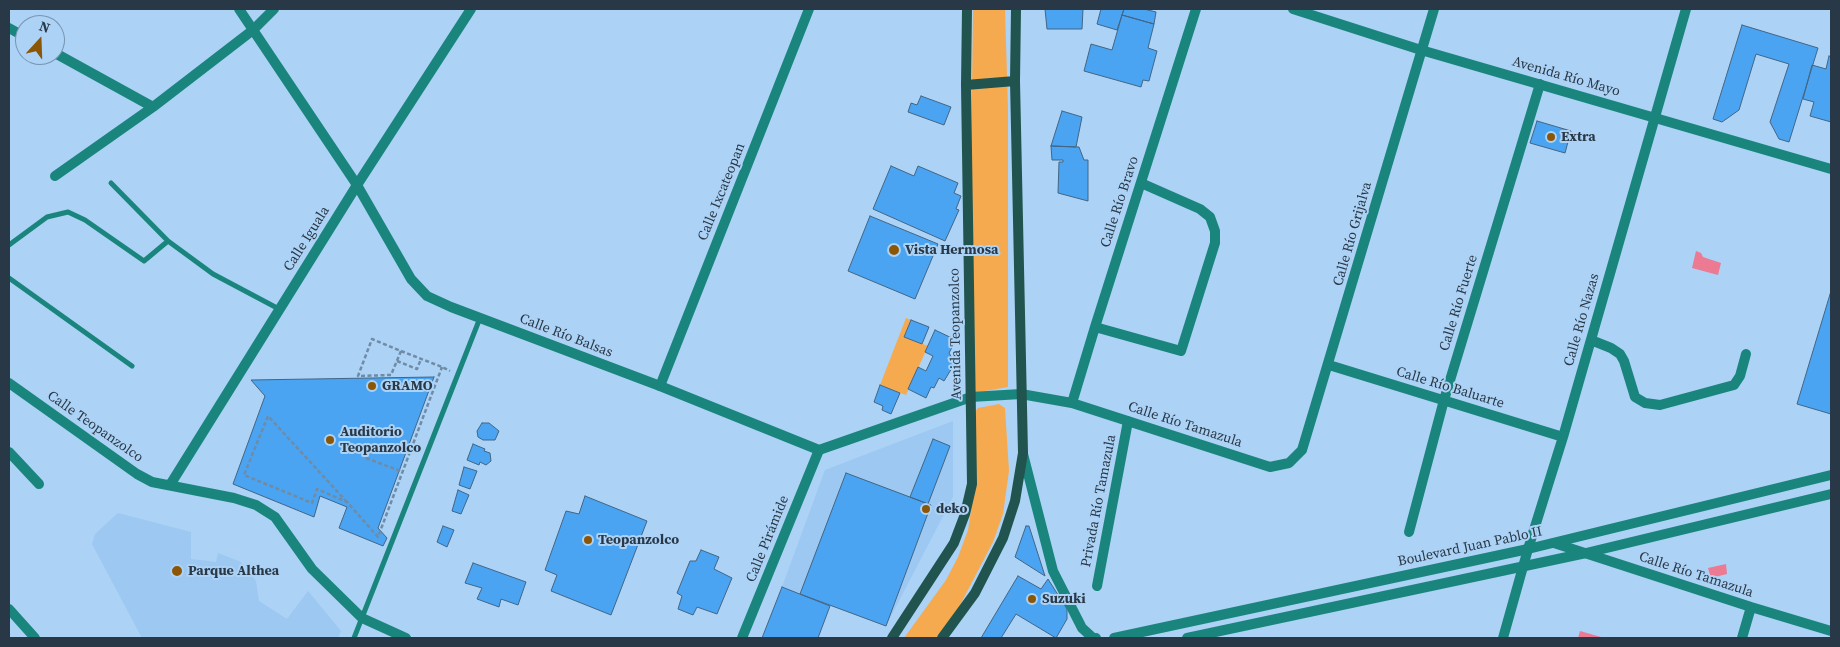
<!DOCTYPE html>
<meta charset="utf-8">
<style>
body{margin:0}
#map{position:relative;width:1840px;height:647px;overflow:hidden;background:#acd2f6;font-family:"Source Serif 4",serif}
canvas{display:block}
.frame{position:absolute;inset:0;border:10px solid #293846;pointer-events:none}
.north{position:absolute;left:15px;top:15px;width:50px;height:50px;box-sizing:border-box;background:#acd2f6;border:1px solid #7894b0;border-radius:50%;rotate:20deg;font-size:14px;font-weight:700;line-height:20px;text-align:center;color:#293846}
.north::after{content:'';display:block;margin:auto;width:18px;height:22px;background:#8c5607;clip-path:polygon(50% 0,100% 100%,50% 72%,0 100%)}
</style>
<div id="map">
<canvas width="1840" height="647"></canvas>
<div class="frame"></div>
<div class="north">N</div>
</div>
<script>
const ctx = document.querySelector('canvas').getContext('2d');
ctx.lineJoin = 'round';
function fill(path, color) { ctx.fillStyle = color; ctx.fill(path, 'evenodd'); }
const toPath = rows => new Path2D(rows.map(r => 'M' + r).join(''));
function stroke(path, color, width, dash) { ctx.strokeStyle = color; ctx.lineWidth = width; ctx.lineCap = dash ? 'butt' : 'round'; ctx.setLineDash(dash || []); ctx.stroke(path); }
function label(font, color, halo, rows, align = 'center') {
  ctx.font = font + ' "Source Serif 4",serif'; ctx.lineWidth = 4; ctx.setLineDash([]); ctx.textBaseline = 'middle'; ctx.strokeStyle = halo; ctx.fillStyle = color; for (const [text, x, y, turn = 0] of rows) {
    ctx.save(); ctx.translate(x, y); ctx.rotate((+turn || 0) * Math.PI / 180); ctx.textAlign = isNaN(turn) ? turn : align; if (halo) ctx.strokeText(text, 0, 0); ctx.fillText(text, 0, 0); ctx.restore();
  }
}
const built = toPath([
 [953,421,953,497,886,626,782,587,825,470],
 [118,513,191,532,191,559,216,562,218,553,241,562,256,581,259,601,287,619,308,591,341,631,339,636,337,638,142,638,92,544,95,534]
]);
const green = toPath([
 [973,9,1005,9,1008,108,1008,387,974,393,971,168],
 [906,318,911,320,904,337,928,346,906,395,880,385],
 [999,404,1005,408,1009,471,1003,514,993,542,959,607,936,638,904,638,946,580,958,557,968,530,973,498,974,413,978,408]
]);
const water = toPath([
 [1696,251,1701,253,1703,257,1721,263,1718,275,1692,268],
 [1726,564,1727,574,1711,578,1708,568],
 [1580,631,1601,637,1601,638,1578,638]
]);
const building = toPath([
 [1045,9,1083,9,1082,29,1047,29,1045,9],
 [1101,9,1124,9,1117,30,1097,24,1101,9],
 [1124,9,1144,9,1156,12,1154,24,1122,15,1124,9],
 [1122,15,1154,24,1148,48,1157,51,1149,81,1143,80,1141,87,1084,71,1091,44,1112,50,1122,15],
 [1742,25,1818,48,1789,142,1779,139,1770,122,1789,64,1756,54,1739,110,1722,122,1713,119,1742,25],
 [1829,56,1831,57,1831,122,1810,116,1814,102,1803,99,1812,65,1826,69,1829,56],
 [921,96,951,107,944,125,908,112,911,103,917,105,921,96],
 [1062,111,1082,117,1076,147,1051,146,1062,111],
 [1537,121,1571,131,1565,153,1530,143,1537,121],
 [1051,146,1079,147,1084,160,1088,160,1088,201,1058,193,1059,162,1063,162,1063,160,1052,160,1051,146],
 [891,166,914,176,918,166,958,183,954,193,961,196,956,209,959,210,945,241,873,209,891,166],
 [870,216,938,244,915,299,848,271,870,216],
 [1831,291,1831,414,1797,404,1831,291],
 [911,320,929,327,922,344,904,337,911,320],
 [935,330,956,340,949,353,955,363,944,381,939,378,934,388,931,387,926,398,908,389,918,367,926,371,933,356,925,352,935,330],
 [434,377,378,528,387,538,383,546,339,528,347,507,320,496,314,517,233,484,265,396,251,380,434,377],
 [880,385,900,393,891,414,882,410,883,406,874,402,880,385],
 [482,423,489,423,499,431,495,440,483,440,478,437,477,431,482,423],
 [933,439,950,446,928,504,910,497,933,439],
 [473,444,485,449,484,451,490,453,491,461,486,465,480,462,479,465,467,460,473,444],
 [464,467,477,471,470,489,459,485,464,467],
 [846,473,931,505,886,626,800,594,846,473],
 [458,490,469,495,461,514,452,511,458,490],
 [585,496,647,521,611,615,551,591,557,575,545,570,566,511,579,514,585,496],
 [443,526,454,530,447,547,437,542,443,526],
 [1026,526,1029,526,1045,576,1015,557,1026,526],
 [701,550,719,557,714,569,732,578,717,614,697,607,693,615,678,609,682,596,677,593,690,561,696,561,701,550],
 [473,563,526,582,518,605,501,599,499,607,477,599,482,588,465,583,473,563],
 [1018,576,1041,589,1048,579,1067,609,1067,619,1056,638,1016,614,1001,638,981,638,1018,576],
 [782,587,830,606,818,638,762,638,782,587]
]);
const path = toPath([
 [401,351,391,375,358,376,372,339,401,351,442,367,450,371],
 [397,361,417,369,421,359],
 [366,458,403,472],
 [347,502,268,416,244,475,312,503,317,489,347,502,378,537,442,367]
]);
const service = toPath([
 [111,183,168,241,213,274,279,309],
 [9,245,47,217,68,212,85,220,144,261,168,241],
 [9,278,132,366],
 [354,638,480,318]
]);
const minor = toPath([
 [9,28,25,37],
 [55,53,153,107],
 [55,176,153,107,253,30,274,9],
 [1095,327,1181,351,1215,243,1215,231,1210,217,1200,209,1141,183],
 [1591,340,1611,348,1620,354,1624,361,1635,397,1645,403,1660,405,1734,385,1740,376,1746,354],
 [1329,365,1563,437],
 [9,383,137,474,152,482,234,498,256,505,275,517,312,569,362,618,406,638],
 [660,386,809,9],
 [1021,394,1072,403,1270,467,1289,463,1302,450,1434,9],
 [1072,403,1095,327,1196,9],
 [9,452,39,484],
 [170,485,357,185,471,9],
 [1409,532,1444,400,1540,84],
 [1554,543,1751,607,1831,631],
 [1097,586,1128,421],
 [9,609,35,638],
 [742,638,819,450],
 [1503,638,1528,549,1563,437,1686,9],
 [1742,638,1751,607]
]);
const tertiary = toPath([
 [239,9,357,185,411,279,427,296,451,307,660,386,819,450,971,397,1021,394],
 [1293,9,1421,50,1831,169],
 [1023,454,1053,571,1082,628,1093,638,1096,638],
 [1114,638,1528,549,1831,475],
 [1187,638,1586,553,1831,494]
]);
const secondary = toPath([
 [966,85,1015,81],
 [892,638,954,543,965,514,972,484,966,85,967,9],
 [942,638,975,593,1003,538,1015,501,1023,453,1015,81,1016,9]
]);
const markers = [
 [1551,137,5,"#8c5607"],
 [894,250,6,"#8c5607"],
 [372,386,5,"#8c5607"],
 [330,440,5,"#8c5607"],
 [926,509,5,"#8c5607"],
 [588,540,5,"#8c5607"],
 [177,571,6,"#8c5607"],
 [1032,599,5,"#8c5607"]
];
const streetNames = [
 ["Avenida Río Mayo",1566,77,16],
 ["Calle Ixcateopan",722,192,-68],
 ["Calle Río Bravo",1120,202,-72],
 ["Calle Río Grijalva",1353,234,-74],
 ["Calle Iguala",307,239,-58],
 ["Calle Río Fuerte",1459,303,-73],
 ["Calle Río Nazas",1582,320,-74],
 ["Avenida Teopanzolco",956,334,-91],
 ["Calle Río Balsas",566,336,21],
 ["Calle Río Baluarte",1450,388,17],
 ["Calle Río Tamazula",1185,425,18],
 ["Calle Teopanzolco",95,427,35],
 ["Privada Río Tamazula",1099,501,-79],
 ["Calle Pirámide",768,539,-68],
 ["Boulevard Juan Pablo II",1470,547,-12],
 ["Calle Río Tamazula",1696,575,18]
];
const poiNames = [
 ["Extra",1561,137],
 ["Vista Hermosa",905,250],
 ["GRAMO",382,386],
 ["Auditorio",340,432],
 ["Teopanzolco",340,448],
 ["deko",936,509],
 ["Teopanzolco",598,540],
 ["Parque Althea",188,571],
 ["Suzuki",1042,599]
];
fill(built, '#9cc8f2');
fill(green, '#f6aa50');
fill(water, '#ec7a93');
fill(building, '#4aa4f1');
stroke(building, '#426585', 1);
stroke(path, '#6f8ba5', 2.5, [4, 2.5]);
stroke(service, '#1a857d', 5);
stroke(minor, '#1a857d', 10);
stroke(tertiary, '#1a857d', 10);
stroke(secondary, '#21544f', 10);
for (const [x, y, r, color] of markers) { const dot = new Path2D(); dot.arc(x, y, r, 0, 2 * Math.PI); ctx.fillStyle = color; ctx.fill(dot); stroke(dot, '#acd2f6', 2); }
label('14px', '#293846', '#acd2f6', streetNames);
label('bold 14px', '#293846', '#acd2f6', poiNames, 'left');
</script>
